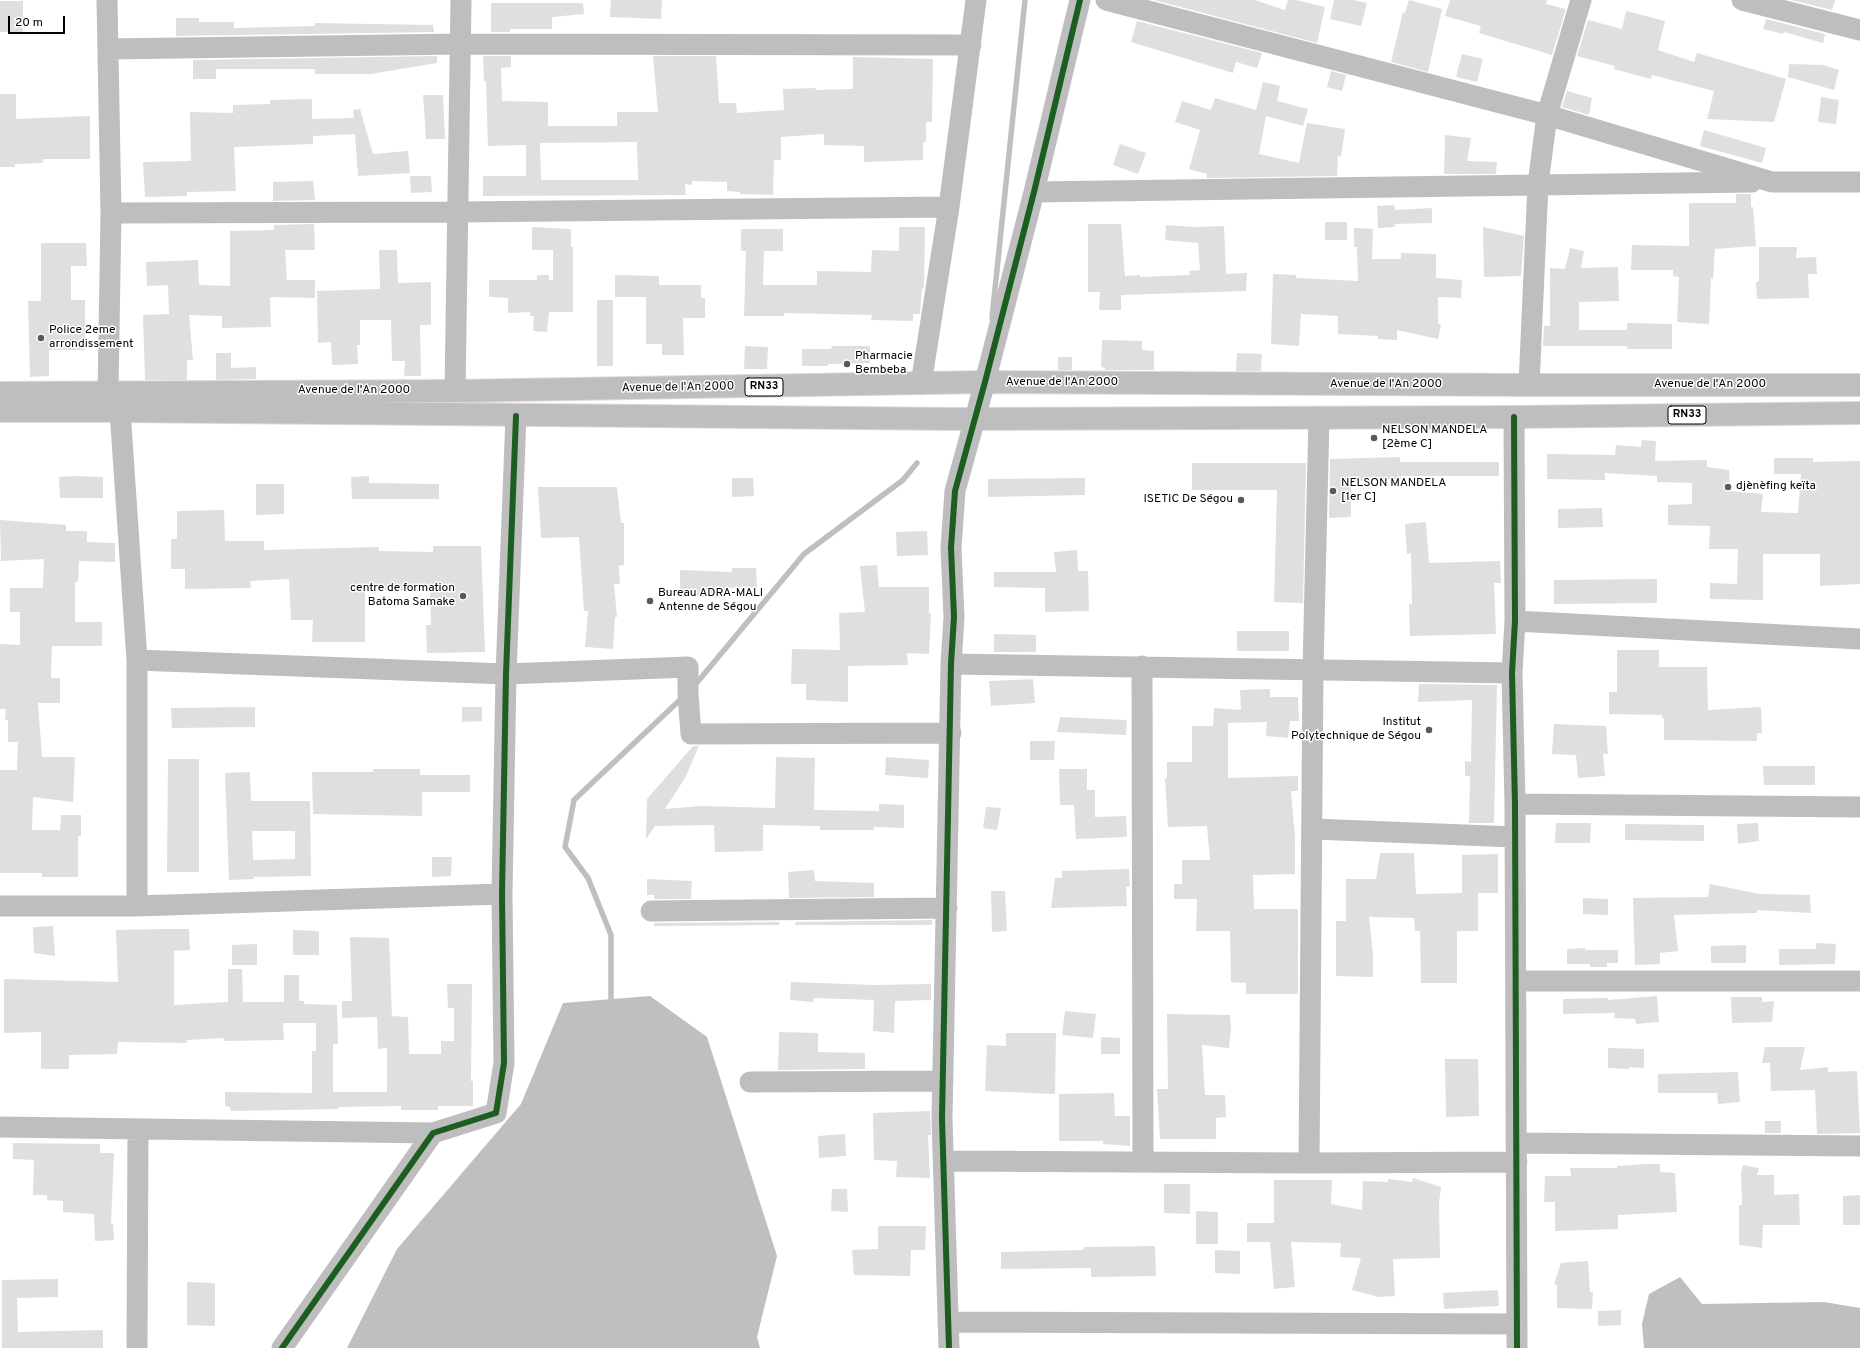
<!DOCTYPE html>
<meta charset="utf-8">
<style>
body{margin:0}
#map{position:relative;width:1860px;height:1348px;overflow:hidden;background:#fff;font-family:Overpass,sans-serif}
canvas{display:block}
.scale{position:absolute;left:8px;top:16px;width:57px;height:18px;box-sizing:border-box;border:2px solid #000;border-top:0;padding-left:5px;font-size:12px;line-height:14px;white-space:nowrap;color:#000;-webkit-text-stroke:3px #fff;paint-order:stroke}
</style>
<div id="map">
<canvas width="1860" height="1348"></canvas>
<div class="scale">20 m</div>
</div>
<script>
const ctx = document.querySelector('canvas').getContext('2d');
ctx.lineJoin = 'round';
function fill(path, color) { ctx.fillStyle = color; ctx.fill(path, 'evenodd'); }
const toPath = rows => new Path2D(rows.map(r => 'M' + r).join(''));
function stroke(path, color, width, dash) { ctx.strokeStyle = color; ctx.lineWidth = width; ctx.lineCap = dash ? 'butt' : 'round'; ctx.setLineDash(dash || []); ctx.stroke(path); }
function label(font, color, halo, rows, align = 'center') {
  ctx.font = font + ' Overpass,sans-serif'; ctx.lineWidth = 3; ctx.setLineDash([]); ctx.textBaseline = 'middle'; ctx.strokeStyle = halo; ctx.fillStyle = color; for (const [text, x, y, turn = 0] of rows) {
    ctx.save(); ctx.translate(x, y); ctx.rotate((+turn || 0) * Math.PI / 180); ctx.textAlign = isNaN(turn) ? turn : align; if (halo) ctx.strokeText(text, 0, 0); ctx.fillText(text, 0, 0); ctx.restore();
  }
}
const water = toPath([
 [650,996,707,1037,777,1256,757,1337,760,1348,347,1348,397,1249,521,1104,563,1003],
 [1680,1277,1702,1304,1824,1302,1860,1308,1860,1348,1644,1348,1642,1324,1649,1294]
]);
const stream = toPath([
 [992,318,1025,0],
 [695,685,804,554,903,480,917,463],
 [611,999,611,935,588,878,565,847,574,800,683,697]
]);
const building = toPath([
 [611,0,662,0,661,19,610,17],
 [1154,0,1255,0,1285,10,1288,0,1296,0,1325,7,1317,43],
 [1334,0,1353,0,1367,3,1361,26,1330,19],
 [1409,0,1442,9,1428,72,1391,62,1403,12,1405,13],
 [1450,0,1547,0,1546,4,1566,9,1552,55,1479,33,1481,26,1445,16],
 [1791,0,1835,0,1832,10],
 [0,1,23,1,23,32,0,32],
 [491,3,583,3,584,14,552,17,552,29,510,29,510,32,491,32],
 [1626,11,1665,21,1658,50,1694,62,1697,53,1786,79,1774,122,1707,119,1714,91,1652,75,1651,79,1614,69,1615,66,1577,56,1588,20,1622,29],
 [176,18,199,18,199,22,234,22,234,28,315,26,315,23,433,25,434,32,176,36],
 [1766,19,1825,34,1823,43,1784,32,1783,34,1763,29],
 [1137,21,1262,53,1257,68,1236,62,1233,73,1131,42],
 [1462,54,1483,59,1477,82,1456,77],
 [437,56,437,63,371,74,315,74,315,69,216,69,216,79,193,79,193,60],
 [483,56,511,56,511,67,501,68,502,101,548,102,548,126,617,126,617,112,658,112,653,56,716,56,719,103,736,103,737,113,784,110,783,89,815,88,816,90,853,89,853,57,933,59,932,122,926,122,926,142,923,142,923,160,864,162,864,146,824,145,824,134,781,137,781,160,774,160,773,195,740,194,740,192,727,191,727,182,692,181,692,185,685,184,686,195,483,196,483,176,526,176,526,145,488,146,486,81,484,81],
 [637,142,638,180,541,180,540,143],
 [1789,64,1823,65,1839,70,1834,90,1788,77],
 [1331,71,1346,75,1342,91,1327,87],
 [1263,82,1280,86,1277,101,1308,109,1303,126,1266,116,1259,154,1299,163,1307,123,1345,129,1341,157,1338,156,1337,176,1207,178,1207,174,1189,169,1200,130,1175,122,1182,101,1211,110,1215,98,1256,110],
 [1567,91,1592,98,1589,115,1562,107],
 [0,94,16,94,16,119,90,116,90,159,43,159,43,163,15,164,15,167,0,167],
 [423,95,443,95,445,139,426,139],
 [1821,97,1839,100,1836,124,1818,122],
 [312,99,312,119,354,118,353,110,360,109,373,154,408,151,410,173,358,176,355,134,313,136,313,144,234,147,236,191,187,192,187,196,145,197,143,162,191,161,190,112,233,113,233,105,270,104,270,100],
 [1704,130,1766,148,1762,163,1700,146],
 [1445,135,1471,138,1467,161,1497,162,1496,174,1444,174],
 [1120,144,1146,153,1138,174,1113,165],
 [410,176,431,176,432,192,411,193],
 [313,181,315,200,273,201,273,182],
 [1736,194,1751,194,1751,207,1753,207,1756,246,1715,249,1713,279,1711,278,1709,324,1677,322,1679,277,1673,276,1673,270,1631,270,1632,245,1689,246,1689,203,1736,203],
 [1394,205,1395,210,1432,208,1432,223,1395,224,1395,227,1378,228,1377,206],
 [1325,222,1347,222,1347,240,1325,240],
 [314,224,315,250,285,250,287,280,315,280,315,298,272,297,270,298,271,327,222,328,222,316,189,315,193,360,187,360,187,380,145,380,143,315,169,314,168,285,147,286,146,262,198,260,199,285,230,286,230,231,274,230,274,225],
 [1088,224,1121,224,1125,276,1140,275,1140,277,1190,275,1189,271,1200,270,1198,243,1165,240,1166,225,1195,227,1224,226,1226,274,1247,273,1246,291,1121,295,1121,310,1099,310,1100,292,1088,292],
 [532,227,571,229,571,247,573,247,573,312,549,312,547,332,533,331,534,316,530,316,530,312,508,313,508,298,489,297,489,280,537,280,537,275,549,275,549,280,553,280,553,250,532,250],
 [899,227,925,227,924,288,922,289,920,314,913,314,913,321,871,320,872,315,784,313,784,316,744,316,746,251,741,251,741,229,783,229,783,251,764,251,763,285,817,285,817,271,871,272,872,250,899,251],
 [1483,227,1524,236,1521,276,1484,277],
 [1354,228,1373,229,1372,259,1401,259,1401,253,1436,254,1436,278,1462,280,1461,298,1438,297,1438,324,1441,324,1438,339,1397,330,1397,340,1378,339,1378,336,1338,334,1338,316,1301,314,1299,346,1271,344,1273,274,1296,275,1296,278,1358,281,1357,247,1354,247],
 [41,243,86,243,87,266,71,266,71,300,85,300,85,350,49,350,49,376,30,377,28,301,41,301],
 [1759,247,1797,247,1796,258,1816,257,1817,274,1808,274,1809,298,1757,299,1756,282,1759,281],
 [1570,248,1584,251,1581,268,1618,267,1619,301,1579,302,1579,330,1627,330,1627,323,1672,324,1672,349,1627,349,1627,346,1543,346,1544,326,1550,326,1550,268,1565,269],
 [379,250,397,250,398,283,431,282,431,325,420,325,421,376,404,376,405,361,392,361,391,320,360,320,360,345,357,345,358,364,332,365,331,342,318,343,317,291,380,289],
 [615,275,659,276,659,285,701,285,701,298,705,298,705,318,683,318,684,355,662,355,662,344,646,344,646,297,615,297],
 [597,300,613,300,613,366,597,366],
 [1102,340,1142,341,1142,350,1154,351,1154,370,1105,370,1105,368,1101,367],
 [745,346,768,347,767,369,744,369],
 [831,346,870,346,870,363,828,364,828,366,802,366,802,349,832,349],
 [216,353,231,353,231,368,256,367,256,379,216,380],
 [1237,353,1262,354,1261,371,1236,371],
 [1058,357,1072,357,1072,370,1058,370],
 [1642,440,1656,441,1655,461,1707,460,1707,467,1729,470,1730,491,1763,494,1761,512,1798,513,1801,474,1774,474,1774,458,1813,458,1813,462,1860,461,1860,584,1820,586,1820,554,1763,554,1763,600,1710,599,1710,583,1737,584,1738,549,1709,549,1710,526,1668,525,1668,505,1692,504,1692,483,1657,482,1657,476,1605,473,1605,480,1547,479,1547,454,1615,455,1616,445,1641,447],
 [1400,457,1400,462,1499,462,1499,476,1401,476,1401,479,1351,481,1351,517,1329,518,1330,459],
 [1192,463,1306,463,1303,603,1274,602,1277,490,1192,490],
 [74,476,103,477,103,498,60,498,59,477],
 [369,476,369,483,439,484,439,499,352,499,351,477],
 [732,478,753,478,754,496,732,497],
 [1085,478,1085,495,988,497,988,479],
 [256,484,284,484,284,514,256,515],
 [538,487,617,487,621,523,624,523,624,565,619,566,620,584,614,584,617,617,615,617,613,649,585,647,588,611,584,611,579,537,541,538],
 [1602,508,1603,527,1558,528,1558,509],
 [224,510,225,541,264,541,264,550,379,547,379,551,433,552,433,546,481,546,485,652,427,653,426,625,431,625,430,591,365,590,365,642,312,642,313,620,291,620,289,579,250,581,251,588,185,589,185,569,171,569,171,539,177,539,177,511],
 [0,520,66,525,66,531,87,531,87,542,115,543,115,562,79,561,78,582,75,582,75,622,102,622,102,646,52,646,51,678,60,678,60,703,38,703,42,757,75,757,73,802,33,797,32,830,60,830,61,815,81,815,81,836,78,836,78,877,42,877,42,873,0,873,0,770,17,770,18,742,8,742,8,720,5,720,6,709,0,709,0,644,20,645,20,612,10,612,10,588,43,588,44,559,1,561],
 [1426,522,1429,563,1500,561,1501,583,1494,583,1496,634,1410,636,1409,604,1412,604,1411,553,1407,554,1405,524],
 [927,531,928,555,897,556,896,532],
 [1077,550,1078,571,1088,571,1089,611,1045,612,1045,588,994,587,994,572,1056,572,1054,552],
 [877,565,879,587,929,587,929,613,931,614,929,654,907,653,908,665,848,666,848,702,806,700,806,684,791,684,792,649,840,650,839,613,865,612,860,566],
 [732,568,756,568,757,587,726,588,726,598,680,596,680,570,732,572],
 [1657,579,1657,603,1554,604,1554,580],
 [1237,631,1289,631,1289,651,1237,651],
 [994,634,1036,635,1036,652,994,652],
 [1617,650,1659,650,1659,667,1707,667,1708,710,1761,707,1762,733,1757,733,1757,741,1664,740,1664,718,1662,718,1662,715,1609,714,1609,692,1617,692],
 [1033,679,1035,703,991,706,989,681],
 [1419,684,1497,685,1494,823,1469,823,1470,776,1465,776,1465,761,1471,762,1472,700,1418,702],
 [1270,689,1270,697,1298,697,1299,721,1290,721,1288,738,1266,736,1267,722,1228,723,1228,778,1298,776,1298,791,1291,791,1295,837,1295,874,1253,875,1254,909,1298,909,1298,994,1246,994,1246,983,1231,982,1230,931,1196,931,1197,899,1174,899,1174,884,1182,884,1182,860,1210,860,1207,826,1168,827,1165,778,1167,778,1167,762,1192,762,1192,726,1213,726,1214,708,1241,710,1240,690],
 [255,707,255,727,172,728,171,708],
 [462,707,482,707,482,721,462,722],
 [1060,717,1127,720,1126,735,1057,732],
 [1554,724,1606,726,1608,754,1603,754,1605,776,1578,778,1576,755,1552,754],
 [1030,741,1055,741,1054,760,1030,760],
 [693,746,699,746,685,778,665,809,701,806,775,808,776,757,815,758,814,809,815,810,879,811,879,804,904,805,904,828,874,827,874,830,820,830,820,826,763,825,763,851,715,852,714,825,655,826,646,839,647,799],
 [886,757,929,760,928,778,885,775],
 [168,759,199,759,199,872,167,872],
 [1763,766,1815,766,1815,785,1764,785],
 [373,769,420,769,420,775,470,775,470,792,422,792,422,816,313,814,312,772,373,772],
 [1059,769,1087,769,1087,790,1095,790,1095,817,1126,816,1127,837,1076,839,1074,805,1060,805],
 [250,772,251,801,310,801,311,876,254,877,254,879,229,880,225,773],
 [252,831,295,831,295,859,253,860],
 [986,807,1001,808,997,830,983,828],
 [1556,823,1591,823,1590,843,1555,843],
 [1758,823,1759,841,1738,844,1737,824],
 [1625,824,1704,825,1704,841,1625,840],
 [1380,853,1414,853,1416,894,1462,893,1462,855,1498,854,1498,893,1478,893,1478,931,1457,931,1457,983,1421,983,1420,931,1415,931,1414,918,1369,917,1373,954,1373,977,1336,976,1336,921,1346,921,1346,879,1376,879],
 [432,857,452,857,451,876,432,877],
 [1129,869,1130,886,1126,887,1127,906,1051,908,1055,878,1062,878,1062,871],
 [814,870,815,881,874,883,874,897,789,898,788,872],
 [647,879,692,881,691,899,654,899,654,895,647,895],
 [1710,884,1760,894,1810,895,1811,913,1757,910,1757,913,1674,915,1678,951,1660,953,1660,964,1635,965,1633,898,1708,897],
 [991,891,1005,891,1007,931,992,932],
 [1583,898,1608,899,1608,915,1583,914],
 [932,920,932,925,795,925,796,922],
 [780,922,779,925,654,926,654,923],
 [53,926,55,956,34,953,33,927],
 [161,929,189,929,190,950,174,951,174,1005,228,1002,228,969,242,969,243,1002,284,1002,284,975,299,975,299,1001,304,1001,304,1004,337,1005,338,1044,333,1044,333,1092,387,1092,387,1048,378,1049,377,1017,342,1018,342,1001,352,1001,350,937,389,938,392,1016,408,1017,409,1054,441,1054,441,1041,454,1041,454,1008,448,1008,447,984,472,984,471,1081,473,1081,473,1106,438,1106,438,1110,401,1110,401,1106,338,1107,338,1109,231,1111,230,1107,225,1106,225,1092,312,1093,312,1051,316,1051,316,1023,283,1023,284,1040,224,1041,224,1038,187,1040,187,1043,118,1042,117,1054,69,1055,69,1069,41,1069,41,1032,4,1033,4,979,118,982,116,930],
 [293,930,319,931,319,955,293,955],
 [1816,943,1836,944,1835,964,1779,965,1779,949,1816,949],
 [257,944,257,965,232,965,232,945],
 [1746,945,1746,963,1711,963,1711,946],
 [1585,948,1585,950,1618,950,1618,963,1607,963,1607,967,1590,967,1590,964,1567,964,1567,949],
 [791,982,875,985,931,984,931,1000,895,1001,894,1033,873,1031,874,1000,814,998,813,1002,790,1000],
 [1657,996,1659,1022,1636,1024,1635,1019,1614,1018,1615,1013,1563,1014,1563,999,1608,998,1608,1000],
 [1731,997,1762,997,1762,1002,1774,1001,1772,1022,1732,1023],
 [1065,1011,1096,1014,1093,1038,1062,1035],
 [1167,1014,1230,1015,1231,1028,1229,1048,1202,1045,1205,1095,1225,1095,1226,1117,1216,1118,1216,1139,1160,1139,1157,1089,1168,1089],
 [779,1032,818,1033,818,1052,865,1053,865,1069,778,1070],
 [1006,1033,1056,1033,1055,1094,985,1091,987,1045,1006,1046],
 [1101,1037,1120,1038,1120,1054,1101,1054],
 [1765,1047,1805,1047,1800,1070,1828,1067,1828,1072,1857,1071,1860,1133,1817,1134,1815,1090,1771,1091,1770,1063,1762,1063],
 [1608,1048,1644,1049,1644,1068,1629,1067,1629,1069,1608,1068],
 [1445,1059,1478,1059,1479,1116,1446,1117],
 [1738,1072,1740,1102,1718,1104,1717,1093,1658,1093,1658,1074],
 [1114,1093,1115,1116,1130,1116,1130,1146,1103,1144,1103,1141,1059,1141,1059,1094],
 [930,1111,931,1135,928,1135,930,1178,896,1177,897,1161,874,1160,873,1113],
 [1765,1121,1781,1121,1781,1133,1765,1133],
 [845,1134,846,1156,819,1158,818,1136],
 [13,1143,100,1144,100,1153,114,1153,111,1224,113,1224,114,1240,95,1241,94,1214,63,1212,63,1201,47,1200,47,1195,33,1195,34,1160,13,1159],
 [1645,1164,1660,1164,1660,1172,1675,1173,1677,1212,1618,1215,1618,1229,1555,1231,1555,1202,1544,1202,1545,1176,1571,1176,1570,1168,1617,1168,1617,1166],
 [1743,1165,1759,1168,1757,1175,1774,1175,1774,1195,1799,1194,1800,1225,1763,1225,1762,1248,1739,1245,1739,1205,1742,1205,1741,1173],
 [1413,1178,1441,1187,1439,1203,1440,1258,1393,1259,1395,1296,1379,1297,1352,1290,1361,1258,1340,1257,1341,1243,1291,1242,1295,1287,1274,1289,1270,1242,1247,1242,1247,1223,1274,1223,1274,1180,1332,1180,1331,1204,1362,1210,1363,1181,1388,1182,1388,1179,1412,1182],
 [1164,1184,1190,1184,1190,1214,1164,1213],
 [832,1189,847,1189,848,1212,831,1211],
 [1860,1195,1860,1225,1843,1225,1843,1196],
 [1196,1211,1218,1212,1218,1244,1196,1244],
 [878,1226,926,1226,925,1250,911,1250,910,1276,854,1275,852,1250,878,1249],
 [1155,1246,1156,1276,1091,1277,1091,1268,1001,1269,1001,1252,1083,1250,1084,1247],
 [1215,1250,1240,1251,1240,1274,1215,1273],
 [1588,1261,1590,1292,1593,1292,1592,1309,1557,1308,1557,1285,1554,1284,1561,1263],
 [58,1279,58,1297,17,1298,18,1332,103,1330,103,1348,2,1348,2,1280],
 [187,1282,215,1283,215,1326,187,1325],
 [1498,1290,1499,1306,1444,1309,1443,1293],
 [1621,1310,1621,1325,1598,1326,1598,1311]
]);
const street = toPath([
 [107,0,111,213,108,392],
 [1106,0,1547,115,1772,182,1860,182],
 [1742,0,1860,30],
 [108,49,461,44,971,45],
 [1034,192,1752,182],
 [111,213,457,212,949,207],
 [921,384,949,207,976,0],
 [1529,385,1538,184,1547,115,1581,0],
 [455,391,461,0],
 [120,411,137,660,137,906],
 [1514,417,1515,621,1512,673,1515,804,1517,1348],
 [1515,621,1860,639],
 [137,660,506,674,688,667,688,694,691,734,951,733],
 [951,664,1512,673],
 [1142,666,1143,1162],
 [1515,804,1860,807],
 [1313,829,1515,837],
 [0,906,137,906,502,894],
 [651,911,947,908],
 [1516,981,1860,981],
 [750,1082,943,1081],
 [0,1127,433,1133],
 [1516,1143,1860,1146],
 [944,1161,1309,1163,1517,1162],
 [1309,1163,1313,669,1319,417],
 [948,1322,1517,1324],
 [137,1348,138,1129],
 [282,1348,433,1133,496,1113,504,1063,502,894,506,674,516,416],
 [949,1348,942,1118,951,664,954,617,951,548,955,491,985,382,1034,192,1080,0]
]);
const primary = toPath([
 [0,393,455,391,985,382,1529,385,1860,385],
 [0,411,120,411,958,419,1514,417,1860,413]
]);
const cycleway = toPath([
 [1514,417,1515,621,1512,673,1515,804,1517,1348],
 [282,1348,433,1133,496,1113,504,1063,502,894,506,674,516,416],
 [949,1348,942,1118,951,664,954,617,951,548,955,491,985,382,1034,192,1080,0]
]);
const markers = [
 [41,338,4,"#595959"],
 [847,364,4,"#595959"],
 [1374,438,4,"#595959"],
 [1728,487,4,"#595959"],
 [1333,491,4,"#595959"],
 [1241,500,4,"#595959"],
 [463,596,4,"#595959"],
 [650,601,4,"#595959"],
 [1429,730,4,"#595959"]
];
const shields = [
 [764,387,38],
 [1687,415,38]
];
const shieldNames = [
 ["RN33",764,387],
 ["RN33",1687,415]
];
const poiNames = [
 ["Police 2eme",49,331],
 ["arrondissement",49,345],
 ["Pharmacie",855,357],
 ["Bembeba",855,371],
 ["NELSON MANDELA",1382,431],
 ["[2ème C]",1382,445],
 ["NELSON MANDELA",1341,484],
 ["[1er C]",1341,498],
 ["djènèfing keïta",1736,487],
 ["ISETIC De Ségou",1233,500,"right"],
 ["centre de formation",455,589,"right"],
 ["Batoma Samake",455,603,"right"],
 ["Bureau ADRA-MALI",658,594],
 ["Antenne de Ségou",658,608],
 ["Institut",1421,723,"right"],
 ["Polytechnique de Ségou",1421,737,"right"]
];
const streetNames = [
 ["Avenue de l'An 2000",1062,383],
 ["Avenue de l'An 2000",1386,385],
 ["Avenue de l'An 2000",1710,385],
 ["Avenue de l'An 2000",678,388,-1],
 ["Avenue de l'An 2000",354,391]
];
fill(water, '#bfbfbf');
stroke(stream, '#bfbfbf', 5.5);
fill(building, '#dfdfdf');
stroke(primary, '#dbdbdb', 24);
stroke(street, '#bebebe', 21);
stroke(primary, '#bebebe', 22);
stroke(cycleway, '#1b5e20', 6);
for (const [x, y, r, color] of markers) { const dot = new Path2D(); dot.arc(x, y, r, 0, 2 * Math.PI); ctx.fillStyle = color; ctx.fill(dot); stroke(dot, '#fff', 1.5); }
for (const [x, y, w] of shields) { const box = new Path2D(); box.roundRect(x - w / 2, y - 9, w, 18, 3); ctx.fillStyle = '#fff'; ctx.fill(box); stroke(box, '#000', 1); }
label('bold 11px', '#000', null, shieldNames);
label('12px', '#000', '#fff', poiNames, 'left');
label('12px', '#000', '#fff', streetNames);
</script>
